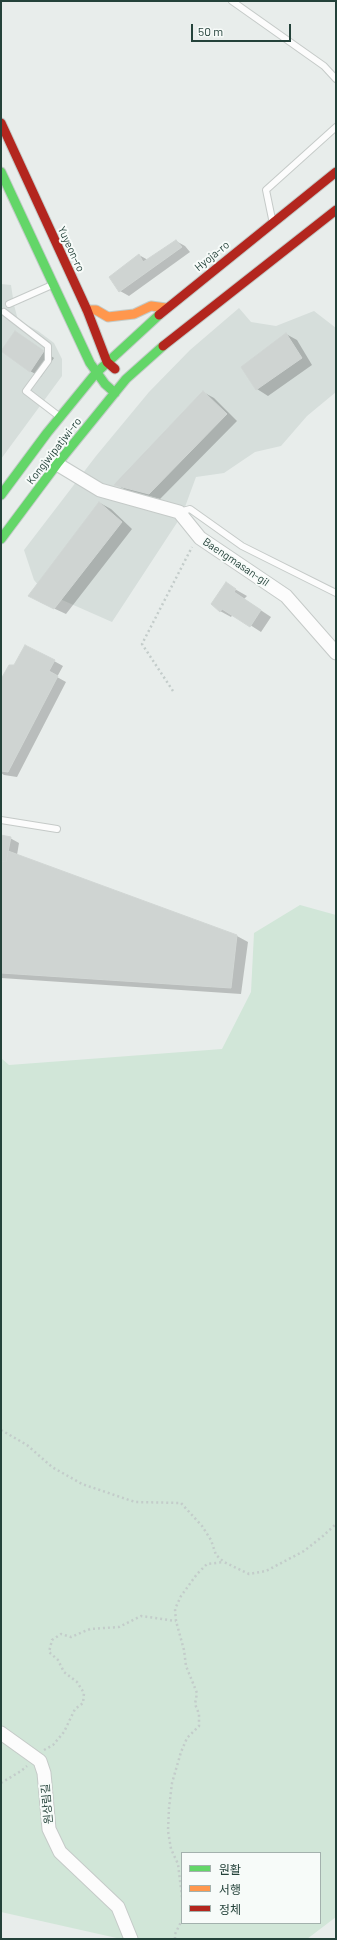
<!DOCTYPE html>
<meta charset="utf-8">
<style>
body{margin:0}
#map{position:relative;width:337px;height:1940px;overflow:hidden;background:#e8edeb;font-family:Barlow,"Noto Sans KR",sans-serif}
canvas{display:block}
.frame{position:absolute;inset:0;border:2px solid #24423a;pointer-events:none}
.legend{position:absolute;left:181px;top:1852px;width:140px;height:72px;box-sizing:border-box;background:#f7fbf9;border:1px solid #a3b1ad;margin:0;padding:5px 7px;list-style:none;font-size:12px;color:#24423a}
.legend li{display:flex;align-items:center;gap:8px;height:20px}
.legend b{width:20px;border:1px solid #a3b1ad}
.scale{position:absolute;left:191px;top:24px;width:100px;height:18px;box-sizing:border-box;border:2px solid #24423a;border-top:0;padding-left:5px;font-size:12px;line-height:14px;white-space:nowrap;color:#24423a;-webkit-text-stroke:3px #f7fbf9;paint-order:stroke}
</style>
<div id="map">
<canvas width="337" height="1940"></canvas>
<div class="frame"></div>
<ul class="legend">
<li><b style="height:5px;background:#63d668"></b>원활</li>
<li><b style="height:5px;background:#ff974d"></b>서행</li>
<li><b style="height:5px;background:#b3261e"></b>정체</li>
</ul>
<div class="scale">50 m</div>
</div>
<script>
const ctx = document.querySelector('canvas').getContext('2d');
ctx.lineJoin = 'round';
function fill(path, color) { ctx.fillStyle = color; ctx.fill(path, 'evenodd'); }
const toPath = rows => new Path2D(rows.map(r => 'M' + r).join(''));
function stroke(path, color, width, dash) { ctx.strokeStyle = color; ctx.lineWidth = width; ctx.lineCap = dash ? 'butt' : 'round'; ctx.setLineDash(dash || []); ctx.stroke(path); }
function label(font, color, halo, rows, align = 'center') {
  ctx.font = font + ' Barlow,"Noto Sans KR",sans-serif'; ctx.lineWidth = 4; ctx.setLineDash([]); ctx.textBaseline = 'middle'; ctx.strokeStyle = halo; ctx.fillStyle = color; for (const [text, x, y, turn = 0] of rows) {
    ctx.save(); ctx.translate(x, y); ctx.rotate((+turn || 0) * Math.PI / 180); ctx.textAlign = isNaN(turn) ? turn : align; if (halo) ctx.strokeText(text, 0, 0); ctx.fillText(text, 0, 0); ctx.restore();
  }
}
const built = toPath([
 [1,284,11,285,14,305,18,320,38,331,54,343,62,359,62,376,1,459],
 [239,308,251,322,276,326,314,311,336,328,336,392,307,416,281,446,255,452,224,473,196,477,182,515,112,622,44,592,34,580,24,550,96,456,149,392,190,350]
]);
const green = toPath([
 [300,905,336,915,336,1917,307,1939,121,1939,1,1912,1,1058,9,1065,222,1049,251,992,254,933],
 [182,1853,320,1853,320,1923,182,1923]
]);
const shadow = toPath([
 [176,241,185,246,190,252,129,296,120,291,110,277,139,255,148,260],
 [15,332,54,358,41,377,30,371],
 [286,334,297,340,312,365,268,396,257,389,242,367],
 [203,392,214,398,237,421,160,499,126,490,115,484],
 [100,503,111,509,132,529,66,614,40,602],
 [226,584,247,596,244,599,271,617,261,632,233,614,231,617,220,611],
 [54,661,63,666,57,677,66,682,17,777,4,775,1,773,1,682],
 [1,836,10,838,19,843,17,855,237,936,248,942,241,994,1,978]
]);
const building = toPath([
 [176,240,182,247,119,292,109,277,139,254,143,262,176,240],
 [15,331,44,351,30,372,1,351,15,331],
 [286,333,302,358,256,390,241,367,286,333],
 [203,391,227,414,149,494,114,485,203,391],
 [99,502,122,522,54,609,28,596,99,502],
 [226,582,236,589,234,592,261,610,250,627,222,609,220,612,211,604,226,582],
 [25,645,55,660,49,671,58,676,8,772,1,771,1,679,9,665,14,665,25,645],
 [1,835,11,837,6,862,1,861,1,835],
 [8,851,237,935,231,988,1,973,1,861,6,862,8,851]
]);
const path = toPath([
 [173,691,142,644,192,547],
 [1,1430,27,1445,52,1467,82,1484,135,1502,181,1503,202,1526,211,1540,216,1555,224,1562,249,1574,266,1571,304,1551,323,1536,336,1524],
 [44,1750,53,1745,64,1732,75,1709,83,1703,84,1693,77,1682,64,1672,58,1660,49,1652,52,1640,61,1634,71,1637,90,1629,119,1627,141,1616,176,1621],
 [1,1783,21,1771,27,1766],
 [182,1897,178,1864,171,1849,168,1831,169,1808,172,1783,181,1752,187,1738,199,1726,199,1714,195,1704,197,1693,186,1666,184,1650,176,1621,175,1609,181,1596,197,1574,207,1564,224,1562],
 [175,1939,175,1934,182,1920]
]);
const lane = toPath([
 [232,1,324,66,336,79],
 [272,219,266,190,336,127],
 [9,304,52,285],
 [4,312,48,346,48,361,26,391,60,417],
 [179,512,190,509,242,546,336,593],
 [1,820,57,829]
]);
const street = toPath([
 [57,464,100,490,179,512,200,538,286,596,336,653],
 [1,1733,40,1761,44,1773,49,1829,60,1852,118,1907,131,1939]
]);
const fast = toPath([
 [1,172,90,363,105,384,115,393],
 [1,495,47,433,96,373,159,315],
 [1,539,57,464,126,379,163,346]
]);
const slow = toPath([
 [87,310,96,310,108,317,134,314,151,306,166,308]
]);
const jam = toPath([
 [1,123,87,310,107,362,115,369],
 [159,315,336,172],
 [163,346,336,210]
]);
const streetNames = [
 ["Yuyeon-ro",71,249,65],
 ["Hyoja-ro",212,256,-39],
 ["Kongjwipatjwi-ro",54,451,-52],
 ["Baengmasan-gil",236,562,34],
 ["원상림길",47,1804,-95]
];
fill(built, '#d6dedb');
fill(green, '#d1e6d8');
fill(shadow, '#0003');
fill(building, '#cfd4d2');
stroke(building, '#d1d6d4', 1);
stroke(lane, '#c5cac8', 8);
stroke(street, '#c5cac8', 15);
stroke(fast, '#c3cbc8', 11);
stroke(slow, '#c3cbc8', 11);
stroke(jam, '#c3cbc8', 11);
stroke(path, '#c3ccca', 2.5, [2, 3]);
stroke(lane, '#fcfcfc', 6);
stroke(street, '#fcfcfc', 13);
stroke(fast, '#63d668', 9);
stroke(slow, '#ff974d', 9);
stroke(jam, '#b3261e', 9);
label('11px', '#24423a', '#f7fbf9', streetNames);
</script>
